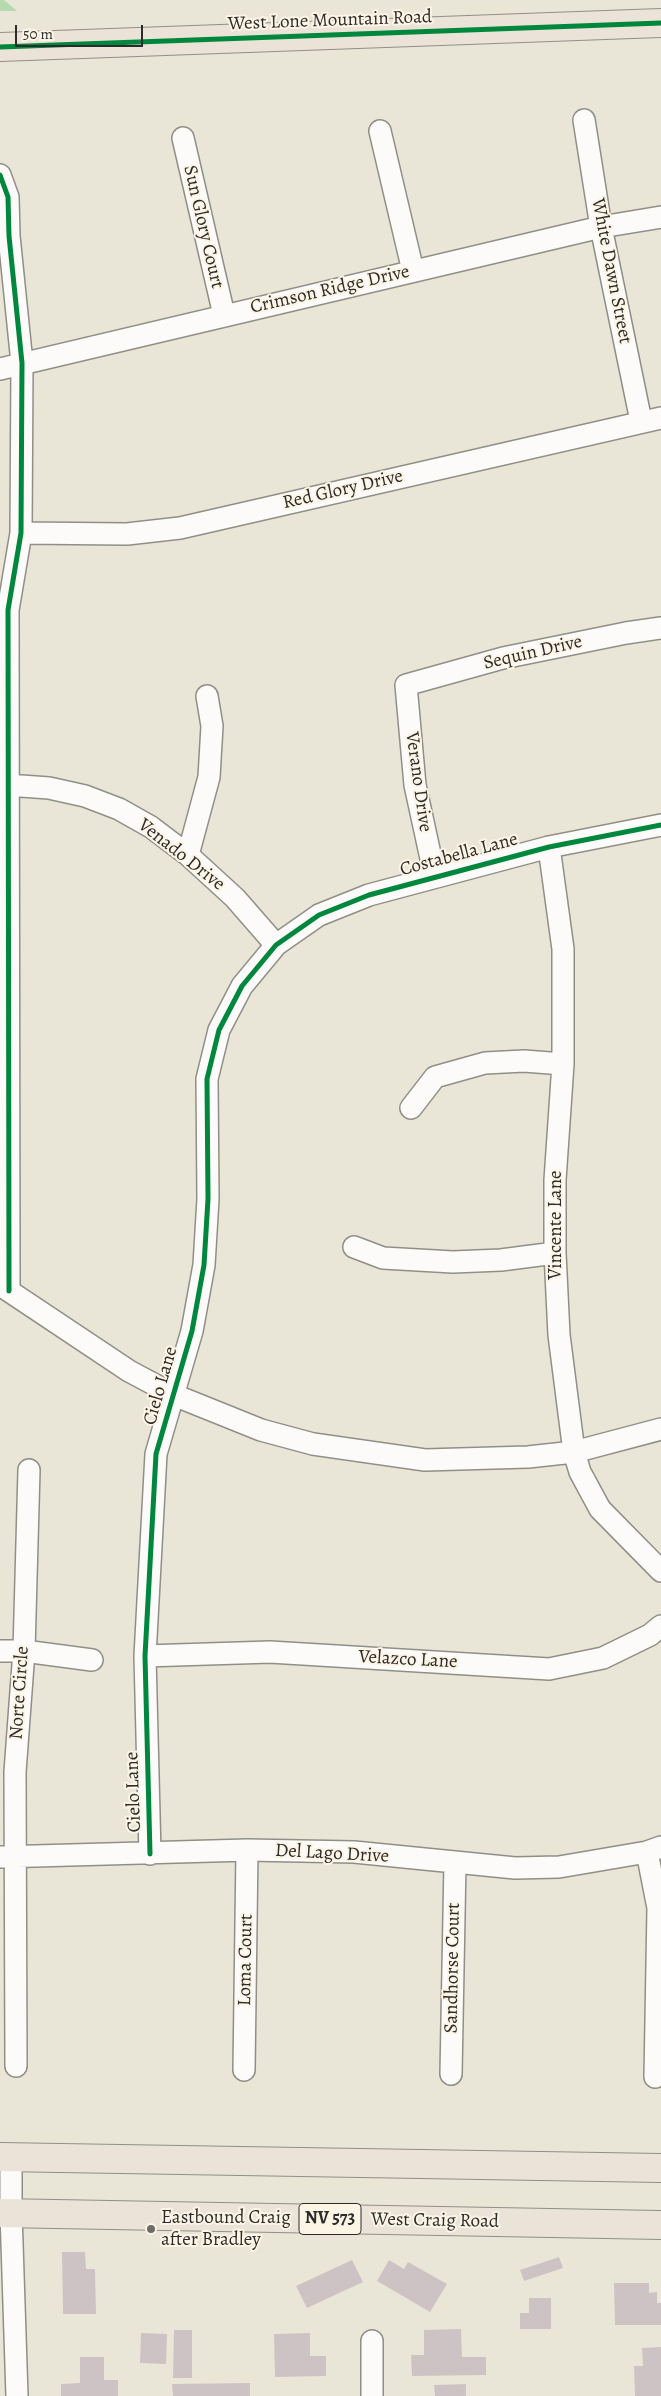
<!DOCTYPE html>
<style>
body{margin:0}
#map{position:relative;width:661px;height:2396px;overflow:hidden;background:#eae6d7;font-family:Alegreya,serif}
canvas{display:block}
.scale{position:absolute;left:15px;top:25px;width:128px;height:22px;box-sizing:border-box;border:2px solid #2b2b2b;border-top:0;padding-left:6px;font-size:15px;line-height:18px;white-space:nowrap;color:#2b2b2b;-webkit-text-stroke:4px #fcf5e5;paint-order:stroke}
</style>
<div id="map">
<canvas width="661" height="2396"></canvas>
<div class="scale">50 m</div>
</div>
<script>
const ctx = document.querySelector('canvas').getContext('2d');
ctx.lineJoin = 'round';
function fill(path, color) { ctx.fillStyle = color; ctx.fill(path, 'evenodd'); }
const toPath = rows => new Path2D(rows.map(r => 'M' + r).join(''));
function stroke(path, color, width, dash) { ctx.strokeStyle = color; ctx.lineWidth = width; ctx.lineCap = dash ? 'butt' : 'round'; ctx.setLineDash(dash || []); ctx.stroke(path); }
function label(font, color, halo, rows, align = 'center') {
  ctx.font = font + ' Alegreya,serif'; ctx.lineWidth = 4; ctx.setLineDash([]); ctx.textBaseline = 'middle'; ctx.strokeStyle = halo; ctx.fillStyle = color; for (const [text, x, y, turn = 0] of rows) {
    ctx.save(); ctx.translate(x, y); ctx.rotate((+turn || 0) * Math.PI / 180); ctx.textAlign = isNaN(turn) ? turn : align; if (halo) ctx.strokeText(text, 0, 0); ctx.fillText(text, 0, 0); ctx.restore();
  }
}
const green = toPath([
 [0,0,4,0,17,11,0,11]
]);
const building = toPath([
 [62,2252,85,2252,86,2269,95,2269,96,2314,63,2314],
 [559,2257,563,2268,524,2281,520,2270],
 [352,2260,363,2282,307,2308,296,2286],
 [389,2260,404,2269,408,2262,447,2284,430,2312,377,2281],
 [614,2283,649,2283,649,2293,657,2292,657,2303,661,2303,661,2325,615,2325],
 [529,2298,551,2298,551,2329,520,2329,520,2313,529,2313],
 [461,2329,462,2357,486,2357,486,2375,412,2376,411,2355,424,2355,424,2330],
 [174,2330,192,2330,192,2378,173,2378],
 [141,2333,167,2334,166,2364,140,2363],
 [310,2333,310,2356,326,2356,326,2376,275,2377,274,2334],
 [661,2347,661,2396,635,2396,634,2366,643,2366,642,2348],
 [80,2357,104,2357,104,2380,118,2380,118,2396,61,2396,61,2384,80,2383],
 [250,2383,250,2396,173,2396,172,2384],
 [466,2384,466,2396,435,2396,434,2385]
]);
const minor = toPath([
 [584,120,601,227,641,421],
 [380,131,413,271],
 [183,138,224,315],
 [0,175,8,197,9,236,22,363,21,533,8,610,9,1291],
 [0,369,601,227,661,217],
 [21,533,127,534,180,528,661,418],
 [7,785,49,788,85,796,119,809,151,827,188,855,235,898,276,945],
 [549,847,563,949,563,1064,555,1180,555,1253,559,1335,574,1452,580,1472,600,1509,661,1571],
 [188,855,209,777,212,726,207,696],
 [435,877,415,785,406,685,503,658,626,633,661,628],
 [411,1108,435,1077,485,1063,524,1061,563,1064],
 [354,1247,383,1258,453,1262,501,1260,555,1253],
 [0,1285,129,1371,174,1395,261,1430,313,1444,425,1460,528,1457,574,1452,661,1429],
 [0,1651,24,1651,92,1660],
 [145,1656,270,1652,549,1669,603,1658,650,1635,661,1626],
 [647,1852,658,1908,655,2077],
 [150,1854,145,1656,156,1454,192,1331,204,1265,208,1199,207,1079,219,1030,242,986,276,945,319,915,369,895,549,847,661,825],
 [0,1857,247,1850,354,1852,515,1868,559,1867,647,1852,661,1847],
 [16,2066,15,1772,24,1651,29,1470],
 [244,2070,247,1850],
 [451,2074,455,1862],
 [11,2157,11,2213,17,2396],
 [372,2341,372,2396]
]);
const major = toPath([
 [0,47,661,23],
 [0,2157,661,2168],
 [0,2213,661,2225]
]);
const cycleway = toPath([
 [0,47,661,23],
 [0,175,8,197,9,236,22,363,21,533,8,610,9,1291],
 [150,1854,145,1656,156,1454,192,1331,204,1265,208,1199,207,1079,219,1030,242,986,276,945,319,915,369,895,549,847,661,825]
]);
const markers = [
 [151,2229,5,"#6e6c67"]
];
const shields = [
 [330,2219,62]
];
const shieldNames = [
 ["NV 573",330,2219]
];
const streetNames = [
 ["West Lone Mountain Road",330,21,-2],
 ["Sun Glory Court",203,227,77],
 ["White Dawn Street",611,271,79],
 ["Crimson Ridge Drive",330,290,-13],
 ["Red Glory Drive",343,490,-13],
 ["Sequin Drive",533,653,-13],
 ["Verano Drive",418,782,82],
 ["Venado Drive",181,855,38],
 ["Costabella Lane",459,855,-15],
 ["Vincente Lane",556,1225,-90],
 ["Cielo Lane",161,1386,-74],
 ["Velazco Lane",408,1660,3],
 ["Norte Circle",20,1693,-86],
 ["Cielo Lane",134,1792,-92],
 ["Del Lago Drive",332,1854,3],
 ["Loma Court",246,1960,-89],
 ["Sandhorse Court",453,1968,-89],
 ["West Craig Road",435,2221,1]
];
const poiNames = [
 ["Eastbound Craig",161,2218],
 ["after Bradley",161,2240]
];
fill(green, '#b6daae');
fill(building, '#cec3c4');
stroke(minor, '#908f87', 24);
stroke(major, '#908f87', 30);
stroke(minor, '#fcfbf9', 21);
stroke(major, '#ebe3d8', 28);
stroke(cycleway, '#00873e', 5);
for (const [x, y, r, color] of markers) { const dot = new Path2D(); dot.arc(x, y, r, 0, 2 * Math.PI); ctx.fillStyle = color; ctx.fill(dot); stroke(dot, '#fcf5e5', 2); }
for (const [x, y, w] of shields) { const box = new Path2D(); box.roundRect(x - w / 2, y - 15.5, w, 31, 4); ctx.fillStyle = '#fcf5e5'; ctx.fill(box); stroke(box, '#2b2b2b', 1); }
label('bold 18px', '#2b2b2b', null, shieldNames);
label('19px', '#2b2b2b', '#fcf5e5', streetNames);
label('19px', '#2b2b2b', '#fcf5e5', poiNames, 'left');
</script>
